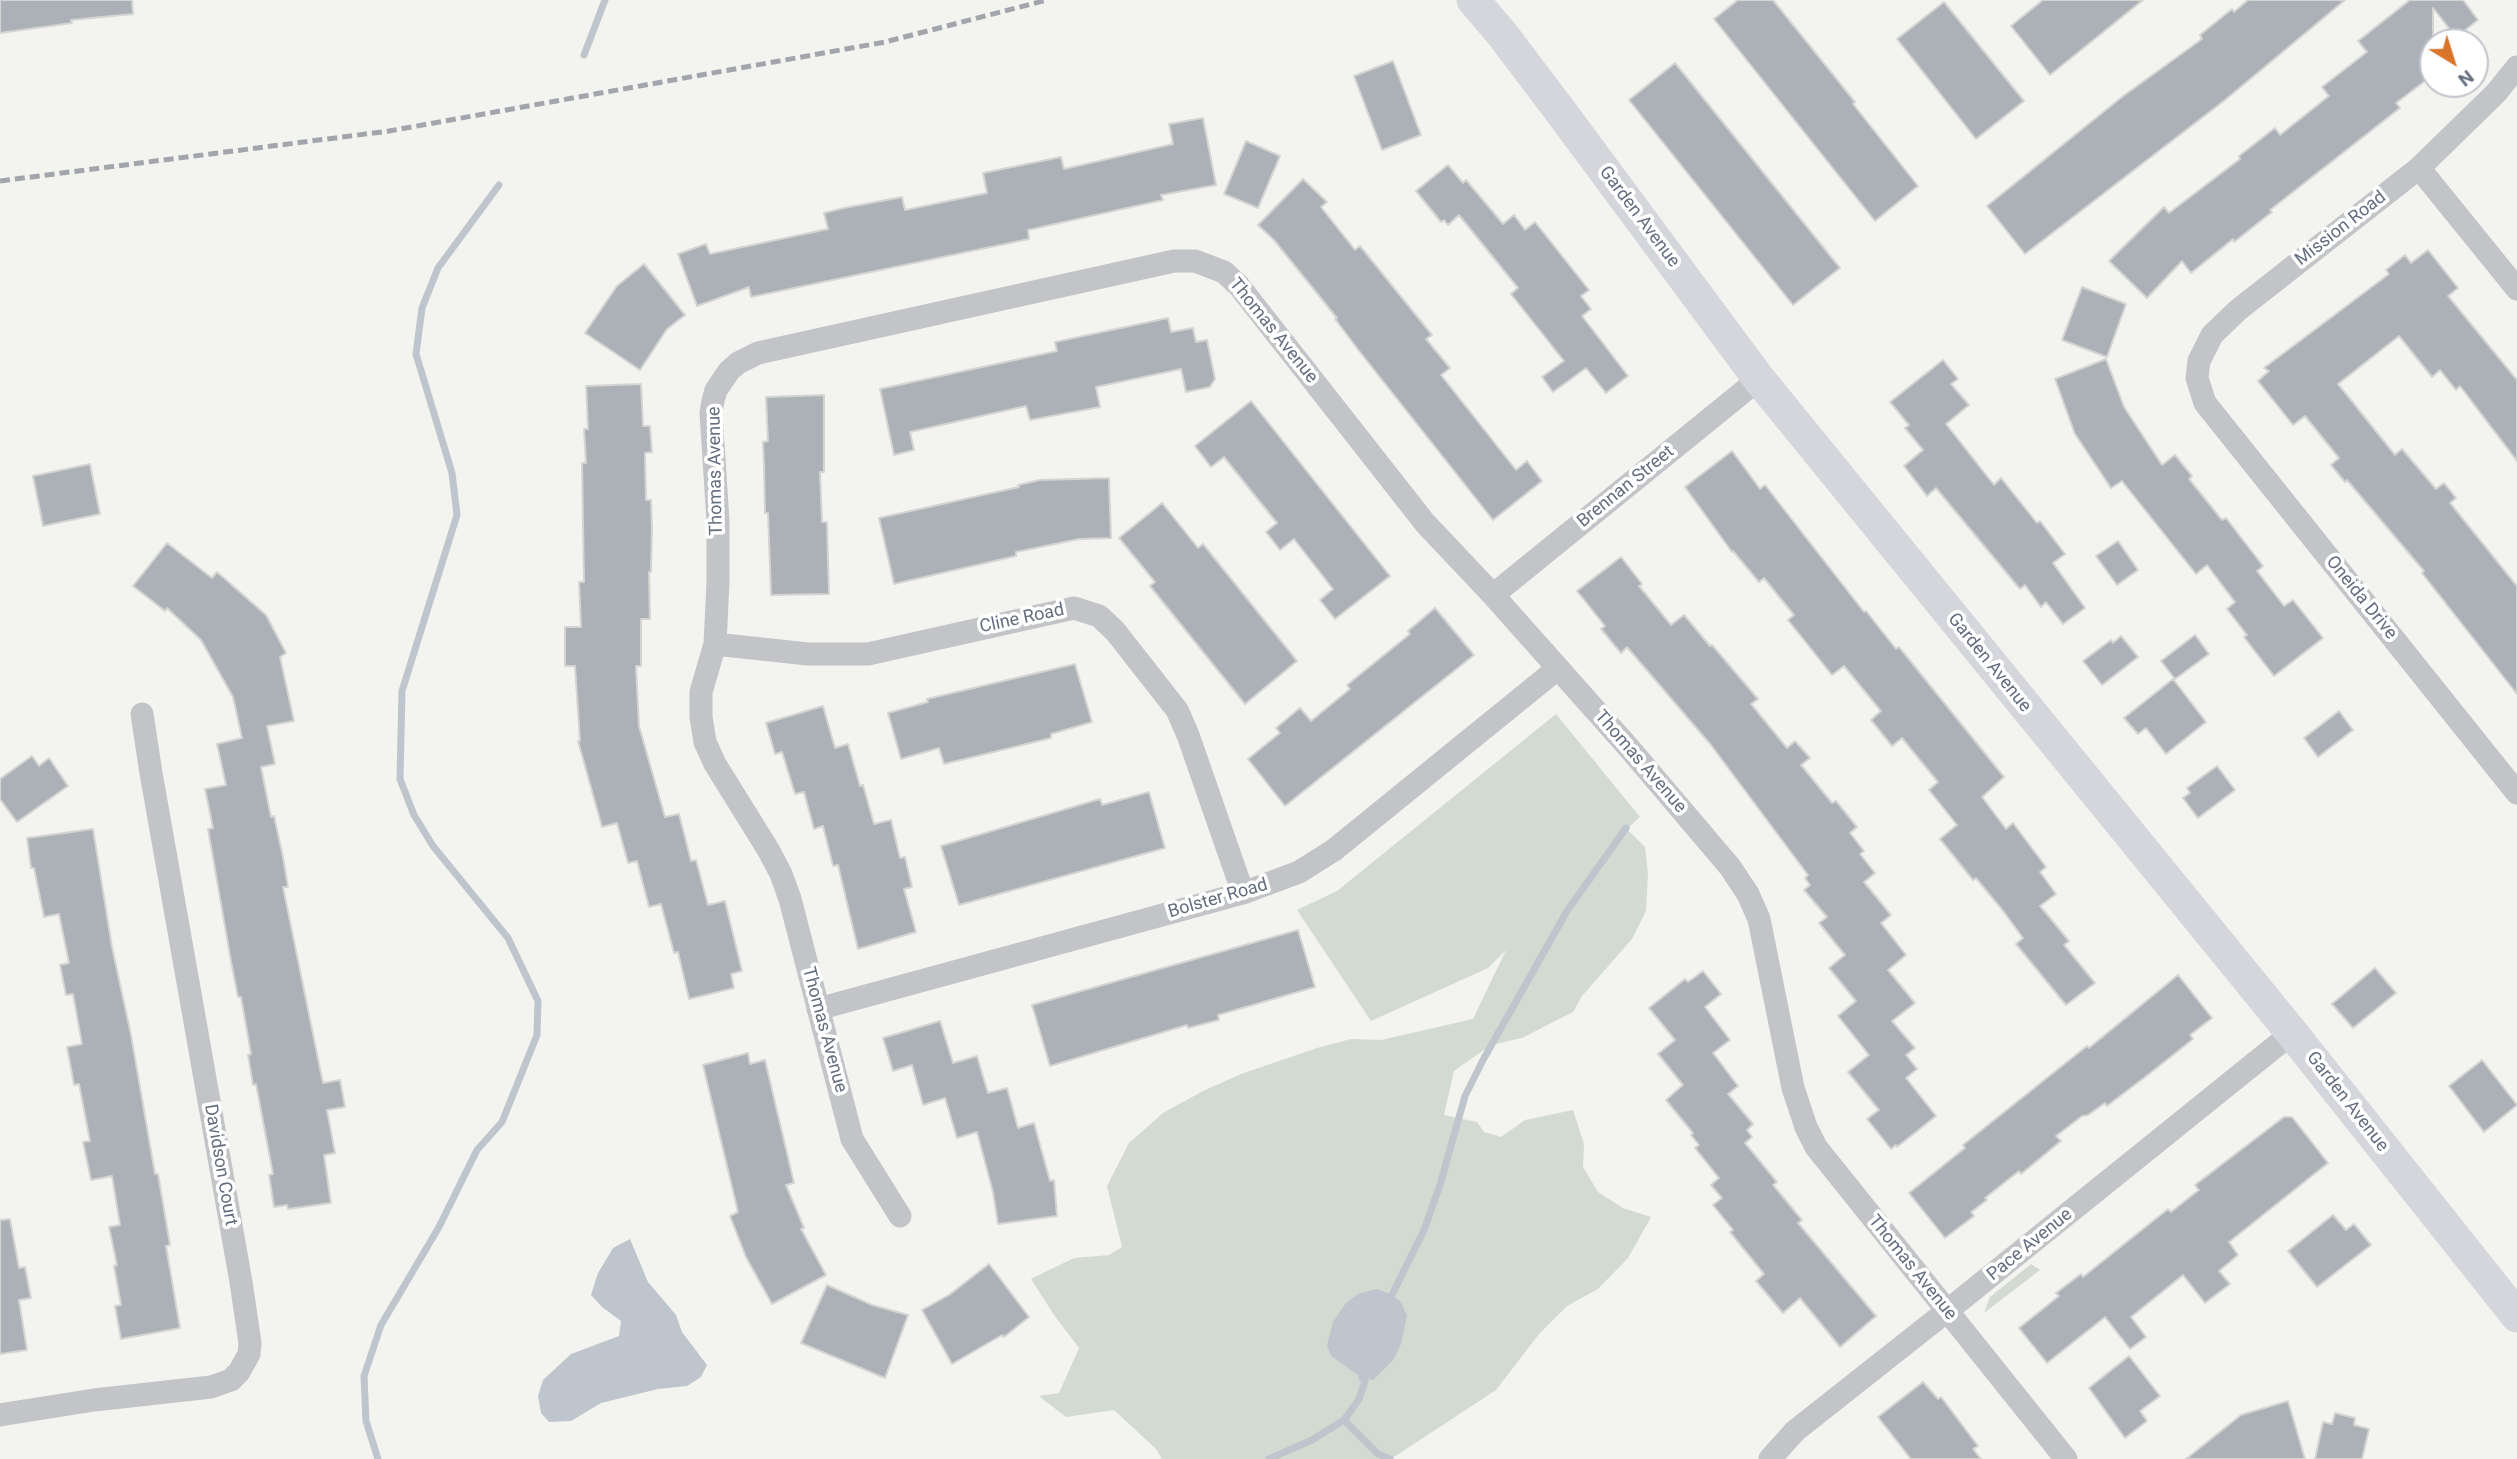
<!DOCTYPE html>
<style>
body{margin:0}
#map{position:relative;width:2517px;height:1459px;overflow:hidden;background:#f3f4f0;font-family:Roboto,sans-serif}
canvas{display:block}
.north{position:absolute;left:2419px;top:28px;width:70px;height:70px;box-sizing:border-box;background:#fff;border:2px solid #c1c5cc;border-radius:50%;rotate:142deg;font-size:19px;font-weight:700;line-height:28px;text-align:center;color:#646e7f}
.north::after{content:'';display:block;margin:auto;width:24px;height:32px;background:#d9752a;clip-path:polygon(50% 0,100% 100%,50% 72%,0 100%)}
</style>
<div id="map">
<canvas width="2517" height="1459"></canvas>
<div class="north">N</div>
</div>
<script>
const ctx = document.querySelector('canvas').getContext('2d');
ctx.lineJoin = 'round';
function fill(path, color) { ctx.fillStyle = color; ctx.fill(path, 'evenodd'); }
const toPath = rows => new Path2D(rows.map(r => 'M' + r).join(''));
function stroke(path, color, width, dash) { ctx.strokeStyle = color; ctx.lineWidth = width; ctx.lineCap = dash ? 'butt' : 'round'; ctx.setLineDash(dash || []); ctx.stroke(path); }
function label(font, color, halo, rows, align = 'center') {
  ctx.font = font + ' Roboto,sans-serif'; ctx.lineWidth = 7; ctx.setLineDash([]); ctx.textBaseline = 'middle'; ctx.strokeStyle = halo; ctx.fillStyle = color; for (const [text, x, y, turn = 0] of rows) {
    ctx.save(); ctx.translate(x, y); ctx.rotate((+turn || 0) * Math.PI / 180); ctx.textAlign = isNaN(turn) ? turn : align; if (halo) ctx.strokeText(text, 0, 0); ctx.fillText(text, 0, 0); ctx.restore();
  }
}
const green = toPath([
 [1556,714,1640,817,1627,829,1645,847,1648,874,1646,911,1632,939,1582,996,1573,1012,1522,1038,1491,1045,1454,1071,1444,1115,1477,1122,1484,1132,1501,1137,1525,1120,1573,1110,1584,1144,1583,1167,1598,1192,1623,1208,1651,1217,1628,1258,1598,1289,1567,1306,1539,1334,1496,1390,1391,1459,1162,1459,1156,1449,1114,1410,1066,1417,1039,1396,1059,1393,1079,1348,1054,1315,1031,1279,1074,1258,1109,1255,1122,1247,1107,1186,1129,1143,1163,1113,1203,1091,1241,1074,1317,1048,1351,1039,1381,1040,1473,1019,1506,950,1488,968,1371,1021,1297,910,1337,891],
 [2031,1264,2040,1270,1984,1313,1990,1297]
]);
const water = toPath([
 [630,1239,648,1282,676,1315,682,1332,707,1365,701,1377,687,1386,658,1389,601,1403,571,1421,549,1422,541,1413,538,1396,543,1380,571,1354,619,1336,621,1321,602,1307,591,1295,598,1273,613,1248],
 [1377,1289,1392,1295,1401,1302,1407,1316,1401,1344,1394,1359,1373,1380,1362,1378,1331,1356,1327,1345,1333,1322,1346,1303,1358,1294]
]);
const stream = toPath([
 [584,55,605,0],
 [1392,1295,1424,1230,1440,1185,1465,1096,1483,1060,1567,911,1626,828],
 [1344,1420,1378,1454,1390,1459],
 [378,1459,366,1421,364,1376,381,1325,439,1227,477,1150,502,1122,537,1035,538,1001,508,938,433,846,414,815,400,779,402,691,457,515,452,473,416,354,422,308,438,268,499,185],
 [1269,1459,1312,1440,1344,1420,1359,1399,1365,1381,1362,1378]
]);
const building = toPath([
 [0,0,132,0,133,14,71,20,72,23,0,33,0,0],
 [1738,0,1773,0,1855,102,1853,104,1918,186,1875,221,1714,19,1738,0],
 [2043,0,2143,0,2050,75,2011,26,2043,0],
 [2248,0,2345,0,2225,100,2025,254,1987,206,2122,97,2202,39,2200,35,2232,9,2234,12,2248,0],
 [2410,0,2463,0,2478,20,2456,37,2433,8,2433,75,2396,103,2400,108,2270,210,2272,212,2234,242,2233,239,2191,273,2182,261,2147,298,2109,261,2164,207,2169,213,2240,159,2239,156,2275,128,2280,135,2329,96,2322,87,2367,52,2358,41,2410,0],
 [1944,2,2024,101,1976,139,1897,39,1944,2],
 [1393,61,1421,135,1382,150,1354,76,1393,61],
 [1675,63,1840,268,1793,305,1629,100,1675,63],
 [1203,118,1216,185,1161,195,1163,200,1028,230,1029,239,751,297,749,287,697,306,678,254,706,244,710,254,828,229,824,213,844,208,902,197,905,210,987,193,983,173,1061,157,1064,169,1173,144,1169,124,1203,118],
 [1246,141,1280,156,1258,208,1224,194,1246,141],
 [1448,165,1463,183,1466,180,1503,224,1514,215,1525,230,1535,222,1589,290,1581,296,1591,309,1582,316,1628,376,1606,393,1586,368,1553,392,1542,377,1564,361,1511,294,1518,288,1459,215,1448,225,1444,220,1441,222,1416,191,1448,165],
 [1303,179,1327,202,1321,207,1355,250,1360,246,1432,335,1426,339,1450,368,1441,375,1516,470,1527,461,1542,481,1493,520,1360,352,1335,319,1337,318,1274,240,1258,225,1303,179],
 [2428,250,2458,288,2448,296,2517,380,2517,461,2460,386,2456,390,2440,370,2432,377,2399,336,2338,384,2395,455,2402,449,2436,489,2444,483,2456,498,2450,503,2517,586,2517,694,2422,573,2424,571,2347,480,2345,482,2331,465,2339,458,2305,416,2293,425,2258,381,2269,371,2264,368,2389,274,2386,270,2405,255,2411,263,2428,250],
 [644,264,685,315,667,329,640,370,585,333,617,286,644,264],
 [2082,287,2126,304,2107,357,2062,340,2082,287],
 [1168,318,1171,332,1193,328,1196,342,1207,340,1215,379,1210,387,1186,392,1181,369,1096,387,1100,407,1030,420,1026,406,910,432,914,450,894,455,880,389,1057,351,1055,342,1168,318],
 [2106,359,2124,407,2162,465,2175,455,2192,476,2189,479,2222,520,2226,518,2263,566,2257,571,2284,606,2293,600,2323,638,2274,676,2244,637,2247,635,2227,609,2235,602,2207,565,2196,574,2122,481,2111,488,2075,434,2055,379,2106,359],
 [1943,360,1958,379,1951,384,1969,405,1946,424,1994,485,2001,478,2037,523,2040,521,2065,554,2053,563,2085,608,2063,624,2046,602,2041,607,2025,585,2020,589,1936,488,1927,496,1904,466,1923,450,1905,428,1909,425,1890,402,1943,360],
 [641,384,643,426,650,426,652,452,645,453,646,500,651,500,652,530,651,572,649,572,650,619,641,619,641,666,636,666,639,726,665,817,679,814,691,861,696,860,708,905,725,901,742,971,731,974,734,988,689,999,678,952,674,953,661,904,649,907,637,861,628,863,617,823,602,827,578,741,580,741,575,666,565,666,565,627,581,627,579,582,584,582,582,463,586,463,584,429,588,429,586,386,641,384],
 [824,395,824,472,820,472,822,522,827,522,829,594,771,595,768,513,765,513,764,466,763,442,768,441,766,397,824,395],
 [1251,401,1390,576,1335,619,1320,600,1333,589,1294,539,1280,550,1266,532,1277,523,1224,457,1211,467,1195,446,1251,401],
 [1732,451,1760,489,1765,485,1864,612,1866,611,1896,649,1899,647,2004,777,1982,797,2006,829,2013,823,2046,867,2040,872,2056,894,2040,906,2069,941,2064,945,2095,983,2066,1005,2016,944,2023,938,2004,912,1976,878,1973,880,1940,839,1957,825,1929,790,1938,782,1902,738,1892,746,1871,720,1881,711,1844,666,1832,675,1788,620,1794,615,1764,578,1759,582,1733,551,1732,552,1685,487,1732,451],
 [90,464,100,514,43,526,33,476,90,464],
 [1109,478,1111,538,1079,539,1016,552,1016,556,894,584,879,518,1019,487,1018,485,1040,480,1109,478],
 [1162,503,1198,548,1203,544,1297,661,1245,704,1150,586,1155,582,1119,538,1162,503],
 [2118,541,2138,570,2117,585,2096,556,2118,541],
 [167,543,212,578,217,572,266,615,286,653,280,657,294,721,267,726,275,764,261,767,271,817,274,816,283,857,288,887,283,887,323,1083,340,1080,345,1107,327,1110,335,1153,324,1155,331,1203,288,1209,287,1205,274,1207,269,1175,273,1174,256,1084,253,1085,248,1055,251,1054,241,997,238,997,231,961,208,829,213,828,205,789,226,785,217,744,242,738,233,697,201,640,167,608,165,611,133,586,167,543],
 [1621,557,1642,584,1639,586,1671,625,1684,615,1710,646,1712,645,1758,699,1751,704,1787,748,1795,741,1810,758,1801,765,1832,803,1836,801,1857,827,1850,833,1864,851,1860,854,1875,873,1864,882,1891,915,1881,923,1906,955,1888,970,1915,1003,1892,1021,1915,1048,1906,1055,1917,1069,1906,1078,1936,1116,1897,1147,1896,1145,1891,1149,1867,1119,1879,1110,1848,1072,1869,1055,1838,1016,1856,1001,1829,968,1845,955,1819,923,1827,917,1804,890,1810,885,1805,878,1808,875,1711,745,1627,647,1621,653,1601,629,1605,626,1577,591,1621,557],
 [1435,608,1474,655,1285,806,1248,759,1280,733,1276,728,1300,708,1311,721,1350,689,1347,685,1410,634,1408,631,1435,608],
 [2195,635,2209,654,2175,679,2161,661,2195,635],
 [2121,636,2138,657,2102,685,2083,661,2111,640,2113,643,2121,636],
 [1075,664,1092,722,1051,734,1051,738,944,764,939,748,901,759,888,713,928,702,927,699,1075,664],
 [2173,679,2206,722,2166,754,2146,728,2138,734,2124,718,2173,679],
 [823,706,835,748,848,744,860,786,863,785,874,824,891,820,900,858,905,857,912,887,904,889,916,932,858,949,838,865,833,866,823,826,814,829,804,792,795,794,782,752,775,754,766,723,823,706],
 [2339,711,2353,730,2318,757,2304,738,2339,711],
 [32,756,39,766,49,758,68,786,17,822,0,799,0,779,32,756],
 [2217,766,2235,790,2198,818,2183,798,2190,793,2187,788,2217,766],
 [1149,792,1165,848,959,905,941,846,1100,799,1102,805,1149,792],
 [93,829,112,947,131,1035,155,1174,158,1174,170,1245,166,1246,180,1328,121,1339,115,1306,121,1305,114,1266,117,1265,109,1227,120,1225,112,1176,91,1180,83,1142,90,1141,79,1084,74,1085,67,1047,82,1044,73,994,66,995,60,965,69,963,59,914,44,917,34,868,31,868,27,838,93,829],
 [1298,930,1315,987,1218,1015,1219,1020,1188,1028,1187,1025,1050,1066,1032,1005,1298,930],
 [2375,968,2396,993,2353,1028,2332,1004,2375,968],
 [1703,971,1721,994,1705,1007,1730,1040,1713,1053,1738,1086,1728,1094,1753,1124,1747,1130,1752,1137,1745,1143,1777,1182,1773,1185,1802,1220,1798,1223,1876,1316,1840,1347,1800,1298,1783,1313,1756,1281,1764,1274,1730,1232,1733,1230,1713,1205,1722,1198,1711,1185,1719,1178,1695,1148,1699,1145,1691,1135,1693,1133,1666,1100,1683,1085,1658,1054,1675,1040,1649,1008,1685,979,1688,982,1703,971],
 [2178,975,2212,1018,2190,1035,2193,1039,2149,1074,2107,1106,2105,1103,2088,1115,2082,1116,2056,1136,2061,1141,2021,1174,2019,1171,1985,1198,1987,1200,1971,1212,1974,1216,1945,1238,1909,1193,1965,1148,1963,1145,2087,1046,2089,1048,2178,975],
 [940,1021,953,1063,977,1056,988,1093,1007,1088,1018,1128,1034,1123,1050,1181,1054,1180,1057,1216,998,1224,993,1192,977,1132,957,1138,945,1098,923,1105,912,1065,893,1071,883,1038,940,1021],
 [748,1053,750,1064,765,1060,794,1183,786,1185,804,1228,801,1229,826,1275,772,1304,746,1257,730,1216,738,1212,703,1065,748,1053],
 [2482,1060,2517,1105,2484,1132,2449,1086,2482,1060],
 [2284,1117,2292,1117,2328,1163,2229,1242,2238,1255,2219,1271,2230,1284,2205,1303,2183,1275,2131,1317,2146,1337,2130,1349,2105,1317,2047,1363,2019,1328,2059,1296,2056,1293,2081,1274,2083,1277,2168,1209,2171,1212,2199,1190,2195,1185,2284,1117],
 [2333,1215,2346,1230,2354,1224,2371,1245,2317,1287,2288,1251,2333,1215],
 [10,1219,19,1268,25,1267,31,1298,19,1300,27,1350,0,1354,0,1220,10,1219],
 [989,1264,1029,1317,1004,1337,1002,1335,952,1364,922,1310,949,1295,989,1264],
 [827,1285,872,1305,908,1315,885,1378,801,1343,827,1285],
 [2129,1356,2160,1396,2140,1411,2147,1421,2125,1438,2089,1388,2129,1356],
 [1923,1382,1938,1399,1941,1397,1978,1446,1973,1449,1981,1459,1911,1459,1878,1417,1923,1382],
 [2288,1401,2305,1459,2186,1459,2241,1415,2288,1401],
 [2335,1413,2355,1418,2354,1425,2369,1429,2362,1459,2315,1459,2323,1422,2332,1424,2335,1413]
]);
const street = toPath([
 [2517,67,2496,93,2419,168,2238,310,2212,335,2199,361,2197,378,2205,403,2517,793],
 [2419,168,2517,289],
 [1493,595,1759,379],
 [715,644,808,654,868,654,1074,608,1099,616,1115,631,1177,710,1188,735,1243,893],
 [818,1009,1243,893,1299,872,1334,850,1557,669],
 [900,1216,852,1139,790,899,781,874,769,851,715,764,705,742,701,717,701,692,715,644,718,582,718,521,711,413,713,401,716,390,729,371,738,363,758,353,1174,261,1195,261,1224,272,1239,286,1425,523,1493,595,1629,748,1730,867,1748,894,1759,919,1793,1088,1806,1127,1816,1147,2066,1459],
 [0,1415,94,1400,211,1387,231,1380,239,1372,249,1354,250,1343,241,1282,151,773,142,714],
 [1770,1459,1795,1431,1947,1311,2292,1033]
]);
const secondary = toPath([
 [1473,0,1502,34,1561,112,1759,379,2292,1033,2517,1316]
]);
const rail = toPath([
 [0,181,389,131,885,42,1047,0]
]);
const streetNames = [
 ["Garden Avenue",1639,217,53],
 ["Mission Road",2341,229,-38],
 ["Thomas Avenue",1273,331,51],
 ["Thomas Avenue",716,471,-91],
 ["Brennan Street",1626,487,-39],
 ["Oneida Drive",2361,598,51],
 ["Cline Road",1022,619,-12],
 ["Garden Avenue",1989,663,51],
 ["Thomas Avenue",1640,762,49],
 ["Bolster Road",1218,899,-16],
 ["Thomas Avenue",824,1030,75],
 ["Garden Avenue",2347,1102,52],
 ["Davidson Court",220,1165,80],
 ["Pace Avenue",2030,1245,-39],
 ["Thomas Avenue",1912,1268,51]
];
fill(green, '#d3dad1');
fill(water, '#bec5cc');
stroke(stream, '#bec5cc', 7);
fill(building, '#acb1b7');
stroke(building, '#d4d5d3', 2);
stroke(street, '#c2c4c8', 23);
stroke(secondary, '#d4d6db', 33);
stroke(rail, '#a2a6ac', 5, [10, 5]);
label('18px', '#646e7f', '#fff', streetNames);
</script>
